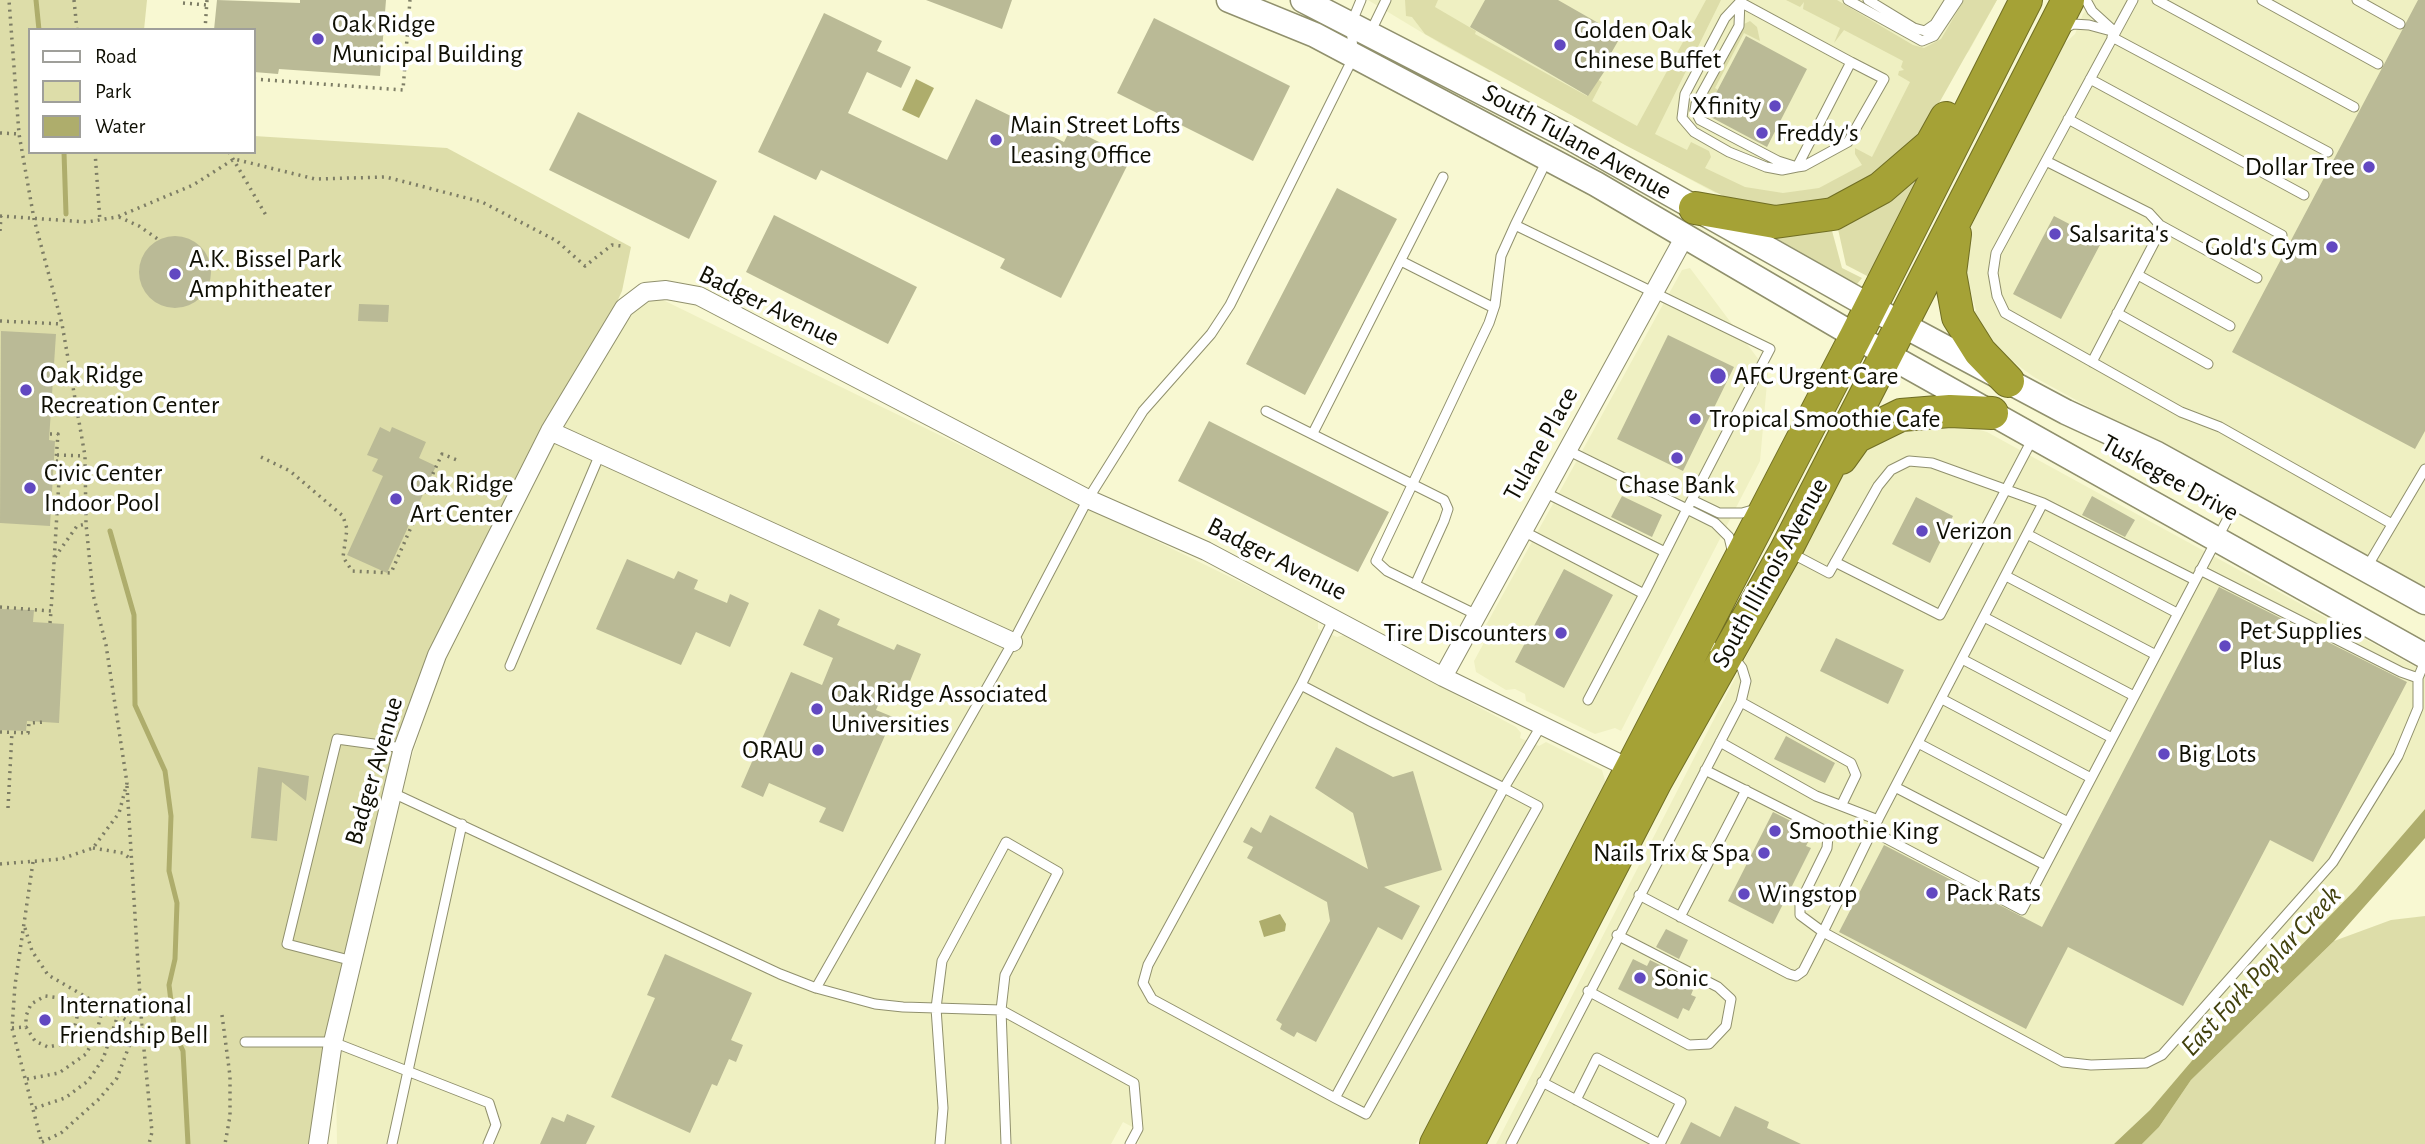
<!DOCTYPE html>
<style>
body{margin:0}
#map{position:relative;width:2425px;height:1144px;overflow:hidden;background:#f8f8d2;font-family:"Alegreya Sans",sans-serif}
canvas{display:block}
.legend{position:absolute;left:28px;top:28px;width:228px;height:126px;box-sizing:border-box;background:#fff;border:2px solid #9f9f9a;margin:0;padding:9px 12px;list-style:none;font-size:21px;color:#0e0e03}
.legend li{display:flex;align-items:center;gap:14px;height:35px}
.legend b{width:35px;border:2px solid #9f9f9a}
</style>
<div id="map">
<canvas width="2425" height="1144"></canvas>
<ul class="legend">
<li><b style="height:9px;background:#fff"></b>Road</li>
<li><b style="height:19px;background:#dddda9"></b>Park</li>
<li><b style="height:19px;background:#aead6c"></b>Water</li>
</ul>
</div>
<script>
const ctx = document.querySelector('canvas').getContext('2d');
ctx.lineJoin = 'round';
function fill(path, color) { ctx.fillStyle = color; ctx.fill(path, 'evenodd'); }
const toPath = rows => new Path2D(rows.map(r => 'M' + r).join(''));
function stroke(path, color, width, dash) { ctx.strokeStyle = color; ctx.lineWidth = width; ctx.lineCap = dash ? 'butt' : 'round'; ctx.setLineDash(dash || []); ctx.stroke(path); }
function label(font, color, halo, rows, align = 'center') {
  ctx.font = font + ' "Alegreya Sans",sans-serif'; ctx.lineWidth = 7; ctx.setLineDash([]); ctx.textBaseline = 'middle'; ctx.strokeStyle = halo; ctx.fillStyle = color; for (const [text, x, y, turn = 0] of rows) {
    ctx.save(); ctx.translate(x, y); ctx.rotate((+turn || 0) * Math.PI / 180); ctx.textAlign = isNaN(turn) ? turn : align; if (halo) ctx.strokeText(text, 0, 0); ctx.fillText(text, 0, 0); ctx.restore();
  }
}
const built = toPath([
 [1368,0,1997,0,1969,51,1845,196,1715,193,1441,44],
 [2093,0,2425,0,2425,591,2034,377,1998,351,1973,312,1976,310,1963,266,1967,230,2064,44,2075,34,2083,14],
 [1690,268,1768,372,1760,461,1621,731,1615,728,1595,734,1526,701,1525,694,1515,689,1506,690,1476,672,1474,661,1486,639,1480,636,1682,270],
 [661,299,1318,620,1318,629,1337,637,1344,635,1516,727,1521,733,1520,738,1539,746,1546,742,1602,770,1606,784,1421,1138,1415,1144,1138,1144,1142,1132,1123,1122,1111,1144,337,1144,336,1082,349,1017,409,765,446,653,545,461,616,334,635,311,650,301],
 [1906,426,1969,427,1987,432,2425,672,2425,809,2356,889,2213,1036,2150,1110,2114,1144,1496,1144,1789,573,1808,542,1836,481,1861,450]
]);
const green = toPath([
 [0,0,147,0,144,30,30,30,30,152,254,152,254,136,447,148,631,247,622,291,616,304,528,458,429,653,312,1144,0,1144],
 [1405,0,1438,0,1435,7,1476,31,1475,34,1587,96,1597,79,1602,82,1592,101,1637,126,1706,0,1721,0,1655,134,1687,150,1691,142,1709,151,1711,157,1705,168,1745,187,1783,193,1819,188,1862,165,1855,154,1855,148,1872,157,1910,82,1898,75,1899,71,1904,70,1901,67,1903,61,1844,30,1834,43,1840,28,1803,9,1804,2,1800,7,1786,0,1837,0,1913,45,1924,48,1941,39,1964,0,1997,0,1925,128,1908,148,1845,196,1787,210,1729,199,1625,145,1425,34,1412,17,1406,16],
 [1750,21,1757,27,1760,41,1744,33,1715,88,1718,90,1710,105,1702,101,1744,24],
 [1928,161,1871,278,1846,265,1838,229],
 [1831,227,1842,268,1862,278,1857,284,1766,236],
 [2425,916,2425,1144,2142,1144,2159,1127,2191,1080,2334,941,2391,920]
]);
const water = toPath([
 [916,79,934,88,919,118,902,110],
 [2425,809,2425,838,2334,941,2191,1080,2159,1127,2142,1144,2114,1144,2150,1110,2213,1036,2356,889],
 [1280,914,1286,924,1285,931,1264,937,1259,921]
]);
const stream = toPath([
 [36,0,39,30],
 [64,152,66,214],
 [110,531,134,615,135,705,165,771,171,816,169,871,177,903,175,959,169,985,175,1034,183,1051,188,1144]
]);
const building = toPath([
 [217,0,300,3,300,0,386,0,380,76,279,69,278,74,254,72,254,30,214,30],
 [926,0,1012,0,1002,29],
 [1485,0,1558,0,1621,36,1610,55,1614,57,1588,96,1470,27],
 [2418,0,2425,0,2425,431,2415,449,2232,352],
 [824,13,882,41,877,51,911,67,901,88,867,72,848,113,947,160,976,99,1064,142,1071,128,1131,158,1061,298,1000,268,1005,259,821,170,816,180,758,152],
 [1154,18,1290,86,1253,161,1117,93],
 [1746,36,1807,69,1767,147,1705,114],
 [578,112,717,181,689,239,549,170],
 [1337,188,1397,219,1305,395,1246,364],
 [774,215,917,287,888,344,746,272],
 [2054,216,2102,241,2061,319,2013,294],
 '139 272a36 36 0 1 1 72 0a36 36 0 1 1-72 0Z',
 [359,304,389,305,388,322,358,321],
 [1,331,56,334,49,440,55,441,50,526,0,523],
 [1668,335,1734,367,1683,471,1617,439],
 [1209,421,1389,512,1358,572,1178,481],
 [380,427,390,432,392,427,426,442,419,458,436,466,387,573,347,555,383,476,372,471,378,459,367,455],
 [1622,496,1662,515,1652,537,1611,517],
 [2092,496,2135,520,2125,537,2082,515],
 [1916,497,1953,516,1930,563,1892,544],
 [627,559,674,579,678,571,698,580,694,589,727,603,730,594,749,603,730,647,696,632,681,665,596,629],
 [1564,569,1613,595,1564,688,1515,662],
 [2219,587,2407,682,2313,862,2270,840,2183,1006,2068,947,2026,1029,1839,932,1884,845,2042,927],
 [0,609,34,610,33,622,64,624,59,723,27,721,26,731,0,730],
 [819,609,840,619,837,625,894,650,897,644,921,654,906,691,888,683,876,710,893,717,843,832,819,822,826,808,769,783,763,797,741,787,791,672,822,685,833,658,803,645],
 [1836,638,1904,670,1888,704,1820,671],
 [1786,736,1835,763,1825,783,1774,759],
 [1336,747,1393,777,1413,771,1442,870,1384,887,1420,906,1402,940,1378,927,1316,1042,1297,1032,1294,1037,1280,1029,1282,1024,1276,1020,1330,921,1327,902,1247,858,1253,847,1243,842,1251,827,1261,833,1270,815,1368,869,1353,813,1315,788],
 [258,767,309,776,306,801,282,782,277,841,251,838],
 [1773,812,1813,832,1806,846,1811,848,1773,924,1728,901],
 [1666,929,1688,940,1679,959,1656,947],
 [665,954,752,993,731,1040,743,1045,736,1062,729,1059,717,1086,712,1084,690,1133,611,1097,655,998,647,995],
 [1633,959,1647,966,1650,960,1672,971,1669,979,1693,990,1691,995,1696,997,1689,1011,1683,1008,1678,1019,1618,989],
 [1735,1106,1769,1122,1767,1128,1801,1144,1680,1144,1691,1122,1720,1137],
 [567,1114,595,1126,586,1144,540,1144,552,1117,564,1122]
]);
const path = toPath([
 [74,0,77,30],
 [183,3,207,5],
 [384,29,408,31],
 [205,30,207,0],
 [254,79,403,90,410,0],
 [0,133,19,134],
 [95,152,100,221],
 [229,152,267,217],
 [0,216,87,222,117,217,193,185,234,159,315,179,386,177,482,202,557,241,585,266,612,245,622,246],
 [119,217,139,226,159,240],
 [0,231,1,216],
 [0,321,62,324],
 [50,434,58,434,56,461,60,461,60,464],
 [57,455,85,456],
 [261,457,290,471,343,516,347,529,343,557,352,571,391,573,423,500],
 [424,493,442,454,457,460],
 [55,557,77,526,86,524],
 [0,607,51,611,60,464,54,464],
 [50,623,51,611],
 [0,732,28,733,29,723,45,722],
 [127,786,142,1029],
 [8,808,12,732],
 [93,848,123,853,132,860],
 [33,862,15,985,12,1028,42,1144],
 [0,864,61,859,93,848,119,813,127,783,106,645,93,594,86,524,85,456,62,324,34,219,19,134,9,0],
 [25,928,32,951,48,975,142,1029,152,1132,149,1144],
 [222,1015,230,1076,230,1116,225,1144],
 [12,1028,26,1027,35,1041,48,1047,63,1044,72,1038,77,1017,67,999,45,996,31,1004,26,1016,26,1027],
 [27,1079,59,1073,86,1054,96,1035,103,1007],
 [35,1108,65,1098,88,1081,103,1059,118,1015],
 [42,1142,61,1133,99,1099,117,1078,137,1025]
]);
const lane = toPath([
 [1740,0,1739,26,1696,104,1695,110,1700,120,1778,161,1797,167,1804,166,1848,142,1884,79,1851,62],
 [1848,0,1922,41,1934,36,1958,0],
 [1868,0,1914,28,1925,31,1935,24,1950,0],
 [2133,0,1996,253,1993,273,1997,296,2005,313,2181,412,2220,427,2392,524],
 [2157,0,2354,107],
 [2262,0,2378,64],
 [2357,0,2400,24],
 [1740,2,1851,62,1797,167,1782,170,1766,167,1729,152,1694,132,1682,118,1685,94,1725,18,1740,2],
 [2065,28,2073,24,2089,25,2115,32,2092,11,2086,0],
 [1370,33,1386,0],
 [2112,37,2328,152],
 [1353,52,1351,24,1361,0],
 [2090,79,2304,195],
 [2068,119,2282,235],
 [1547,160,1515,225,1770,349,1687,509,1715,523,1729,537,1733,554],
 [2046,161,2149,213,2160,225,2155,241,2092,362],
 [2160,225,2257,278],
 [1401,261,1494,308],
 [2138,275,2230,326],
 [2117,313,2208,364],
 [1266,411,1444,500,1448,509,1444,521,1415,585],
 [1313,433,1443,177],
 [1567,450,1687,509,1644,594],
 [1544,492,1665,552],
 [1692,500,1719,513,1742,513,1756,509],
 [2043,503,1872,831,2022,910,2237,501],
 [1523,531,1644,594,1588,700],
 [2027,534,2177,613],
 [1791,553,1829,573,1878,486,1891,470,1909,461,1932,463,2043,503,2195,580],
 [1835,562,1940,615,2033,438],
 [2367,567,2425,469],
 [2200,570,2401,672,2418,678,2425,661],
 [2006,576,2156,655],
 [1477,615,1387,571,1376,561,1489,323,1495,305,1501,256,1515,225],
 [1984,617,2134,696],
 [1334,618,1301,685,1370,721,1504,788,1541,726],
 [1962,659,2112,738],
 [510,666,600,454],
 [1301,685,1148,965,1143,983,1152,999,1335,1098,1366,1114,1538,806,1504,788,1335,1098],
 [1942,699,2091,778],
 [1741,702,1851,763,1856,775,1842,804],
 [1720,742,1816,796,1878,820],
 [1918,743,2068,822],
 [1895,787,2045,865],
 [393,793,780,974,816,988,1013,642,1088,499,1143,411,1211,334,1230,305,1354,56],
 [1872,831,1823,932,2063,1062,2091,1065,2146,1063,2162,1055,2333,862,2398,756,2418,708,2418,678],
 [1639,895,1789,974,1796,976,1803,971,1823,932,1800,915,1800,903,1827,848,1828,836,1822,829,1705,770],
 [1680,917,1746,790],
 [353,961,287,944,337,739,403,748],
 [816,988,875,1004,903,1007,936,1008,1001,1010,1005,975,1058,872,1006,842,942,961,936,1008,943,1108,940,1144],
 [1588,991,1689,1045,1709,1044,1726,1026,1731,999,1718,987,1617,935],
 [245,1042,333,1042,489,1103,496,1125,488,1144],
 [1542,1082,1660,1144,1681,1102,1597,1058,1576,1100],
 [392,1144,462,824],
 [1006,1144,1001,1010,1134,1083,1138,1129,1130,1144],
 [1511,1144,1741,702,1746,681,1742,668,1736,660,1702,641]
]);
const street = toPath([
 [550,431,1013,642],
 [1443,677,1685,236],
 [318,1144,333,1042,403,748,437,655,550,431,624,308,645,292,666,290,699,296,1088,499,1206,551,1443,677,1637,772]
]);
const secondary = toPath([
 [1229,0,1315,35,1596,184,1886,354,2425,656],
 [1303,0,1571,138,1901,324,2066,412,2157,454,2425,602]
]);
const highway = toPath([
 [1695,208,1775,222,1833,214,1881,188,1931,145,1946,118],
 [1955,234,1950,273,1958,317,1980,352,2008,381],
 [1841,458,1856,437,1901,415,1950,411,1992,413],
 [1436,1144,1856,336,2026,0],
 [1468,1144,1656,781,1786,550,2068,0]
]);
const markers = [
 [318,39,7,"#6248c1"],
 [1560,45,7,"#6248c1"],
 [1775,106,7,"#6248c1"],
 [1762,133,7,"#6248c1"],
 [996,140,7,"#6248c1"],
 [2369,167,7,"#6248c1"],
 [2055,234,7,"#6248c1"],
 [2332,247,7,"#6248c1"],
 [175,274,7,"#6248c1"],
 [1718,376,9,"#6248c1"],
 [26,390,7,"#6248c1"],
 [1695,419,7,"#6248c1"],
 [1677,458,7,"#6248c1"],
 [30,488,7,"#6248c1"],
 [396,499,7,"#6248c1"],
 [1922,531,7,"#6248c1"],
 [1561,633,7,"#6248c1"],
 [2225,646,7,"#6248c1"],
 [817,709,7,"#6248c1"],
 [818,750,7,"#6248c1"],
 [2164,754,7,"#6248c1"],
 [1775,831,7,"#6248c1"],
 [1764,853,7,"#6248c1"],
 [1932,893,7,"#6248c1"],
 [1744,894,7,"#6248c1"],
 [1640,978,7,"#6248c1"],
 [45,1020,7,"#6248c1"]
];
const poiNames = [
 ["Oak Ridge",332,24],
 ["Municipal Building",332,54],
 ["Golden Oak",1574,30],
 ["Chinese Buffet",1574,60],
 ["Xfinity",1761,106,"right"],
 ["Main Street Lofts",1010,125],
 ["Leasing Office",1010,155],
 ["Freddy's",1776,133],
 ["Dollar Tree",2355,167,"right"],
 ["Salsarita's",2069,234],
 ["Gold's Gym",2318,247,"right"],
 ["A.K. Bissel Park",189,259],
 ["Amphitheater",189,289],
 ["Oak Ridge",40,375],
 ["Recreation Center",40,405],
 ["AFC Urgent Care",1734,376],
 ["Tropical Smoothie Cafe",1709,419],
 ["Civic Center",44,473],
 ["Indoor Pool",44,503],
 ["Oak Ridge",410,484],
 ["Art Center",410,514],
 ["Chase Bank",1677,485,"center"],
 ["Verizon",1936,531],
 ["Pet Supplies",2239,631],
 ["Plus",2239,661],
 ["Tire Discounters",1547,633,"right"],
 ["Oak Ridge Associated",831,694],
 ["Universities",831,724],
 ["ORAU",804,750,"right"],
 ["Big Lots",2178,754],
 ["Smoothie King",1789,831],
 ["Nails Trix & Spa",1750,853,"right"],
 ["Pack Rats",1946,893],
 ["Wingstop",1758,894],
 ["Sonic",1654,978],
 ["International",59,1005],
 ["Friendship Bell",59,1035]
];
const streetNames = [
 ["South Tulane Avenue",1577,142,29],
 ["Badger Avenue",769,306,26],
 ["Tulane Place",1541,444,-61],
 ["Tuskegee Drive",2170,478,29],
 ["Badger Avenue",1277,559,27],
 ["South Illinois Avenue",1770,573,-61],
 ["Badger Avenue",374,771,-74]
];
const waterNames = [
 ["East Fork Poplar Creek",2261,971,-47]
];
fill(built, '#eff0c2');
fill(green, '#dddda9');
fill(water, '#aead6c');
stroke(stream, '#aead6c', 5);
fill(building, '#baba96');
stroke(lane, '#90906d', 11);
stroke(street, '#90906d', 20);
stroke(secondary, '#90906d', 27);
stroke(highway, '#706e24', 34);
stroke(path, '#7d7d65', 3.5, [2, 5]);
stroke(lane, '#fff', 9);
stroke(street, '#fff', 18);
stroke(secondary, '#fff', 24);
stroke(highway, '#a5a236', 32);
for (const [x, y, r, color] of markers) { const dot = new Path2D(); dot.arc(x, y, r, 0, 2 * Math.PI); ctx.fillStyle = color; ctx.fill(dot); stroke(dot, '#fff', 2.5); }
label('26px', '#0e0e03', '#fff', poiNames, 'left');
label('26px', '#0e0e03', '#fff', streetNames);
label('italic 28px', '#42410d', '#fff', waterNames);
</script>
